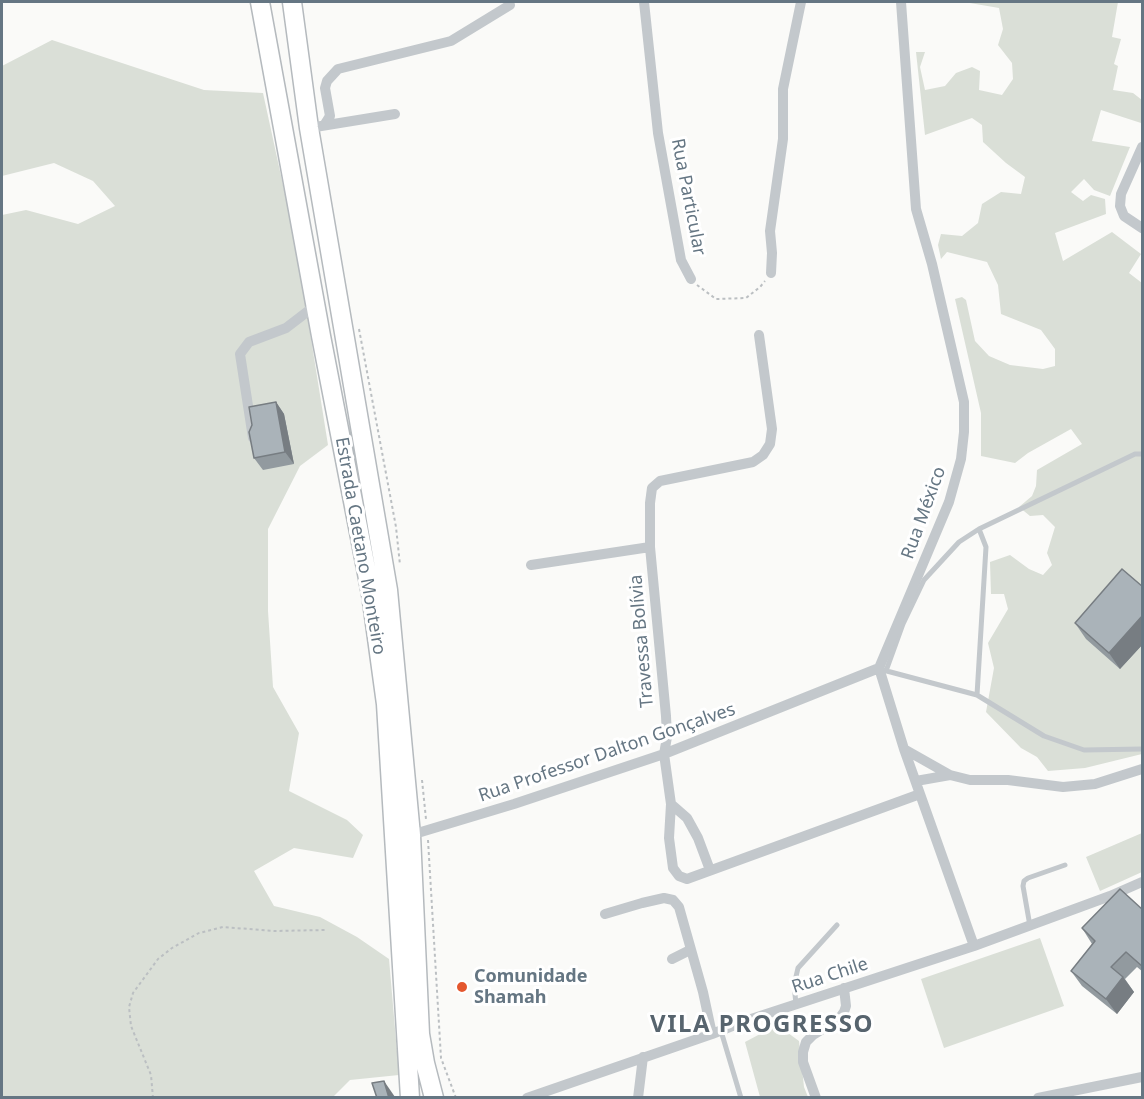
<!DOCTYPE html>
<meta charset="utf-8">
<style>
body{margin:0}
#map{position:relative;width:1144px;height:1099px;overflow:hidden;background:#fafaf8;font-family:"Noto Sans",sans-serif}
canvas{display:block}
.frame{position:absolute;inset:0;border:3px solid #657683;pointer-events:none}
</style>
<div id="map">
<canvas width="1144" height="1099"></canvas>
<div class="frame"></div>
</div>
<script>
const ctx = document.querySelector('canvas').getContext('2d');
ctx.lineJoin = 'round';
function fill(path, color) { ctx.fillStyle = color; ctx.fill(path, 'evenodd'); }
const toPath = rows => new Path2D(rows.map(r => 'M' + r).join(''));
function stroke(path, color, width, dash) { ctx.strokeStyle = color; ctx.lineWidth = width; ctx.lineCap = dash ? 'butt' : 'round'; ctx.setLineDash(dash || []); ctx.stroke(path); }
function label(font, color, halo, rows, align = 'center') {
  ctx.font = font + ' "Noto Sans",sans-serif'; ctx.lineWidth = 6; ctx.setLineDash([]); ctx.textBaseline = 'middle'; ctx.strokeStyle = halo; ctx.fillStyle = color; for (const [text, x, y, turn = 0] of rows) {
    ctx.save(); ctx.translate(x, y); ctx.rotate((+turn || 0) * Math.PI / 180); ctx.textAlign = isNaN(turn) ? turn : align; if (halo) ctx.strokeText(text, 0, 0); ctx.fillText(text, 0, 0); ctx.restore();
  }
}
const green = toPath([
 [964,2,1118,2,1112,37,1121,39,1114,64,1118,66,1113,90,1133,93,1142,100,1141,123,1101,110,1092,141,1130,147,1110,196,1094,190,1084,179,1071,192,1083,201,1091,195,1105,199,1106,214,1055,233,1063,261,1112,232,1141,254,1129,273,1142,283,1142,754,1085,768,1048,771,1037,757,1021,748,986,712,994,668,988,643,1008,609,1004,594,991,594,990,562,1010,555,1029,569,1043,575,1052,565,1047,553,1055,527,1043,515,1030,516,1019,507,1032,496,1036,486,1037,470,1082,444,1071,429,1028,453,1015,463,981,456,981,413,955,299,962,297,966,300,975,341,989,356,1010,365,1043,369,1055,366,1055,349,1041,330,1001,314,998,285,987,262,947,252,941,259,938,245,941,234,962,236,978,223,982,204,1001,192,1021,194,1025,177,1006,163,983,142,982,125,972,118,925,135,916,52,925,52,920,67,925,90,945,86,956,73,972,67,980,71,979,90,1002,95,1013,79,1012,63,998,45,1003,29,999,8],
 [52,40,204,90,263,93,296,245,328,445,300,466,268,529,268,611,273,687,299,733,289,791,347,820,363,835,353,858,294,848,254,871,274,906,320,917,357,937,389,959,399,1075,350,1080,333,1097,2,1097,2,215,26,210,78,224,115,206,93,181,54,163,2,176,2,66],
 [1142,833,1142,872,1100,891,1086,857],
 [1040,938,1064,1006,944,1048,921,979],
 [777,1025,799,1041,804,1087,808,1097,760,1097,745,1042]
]);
const path = toPath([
 [697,285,716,299,746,298,760,287,765,281],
 [359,329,396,527,400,565],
 [422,780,426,819],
 [428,840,441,1058,456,1098],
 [153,1098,151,1075,131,1026,129,1007,133,993,158,959,172,948,199,933,223,927,274,931,326,930]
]);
const lane = toPath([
 [979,529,986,547,977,695,1044,736,1084,750,1142,749],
 [883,670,977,695],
 [886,671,903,624,924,580,959,542,979,529,1135,454,1142,454],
 [1030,926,1023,886,1024,881,1028,878,1065,865],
 [796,1004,794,985,798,968,837,925],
 [721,1031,741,1098]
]);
const street = toPath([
 [644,2,658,133,681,260,691,279],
 [901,2,916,209,932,264,964,402,964,432,961,459,949,502,879,668,904,749,974,946],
 [325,124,330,116,325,88,327,81,338,69,451,41,510,5],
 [309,128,395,114],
 [1142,147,1121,194,1120,206,1124,216,1142,228],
 [771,273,772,253,770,231,783,139,783,89,801,2],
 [759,335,772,429,770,444,763,455,753,462,660,481,652,488,650,503,650,547,666,716,667,737,664,754,671,804,669,838,673,868,679,876,687,879,920,794],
 [253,438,240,354,249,342,286,328,316,305],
 [531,565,650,547],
 [904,749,950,775,970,780,1008,780,1063,787,1095,784,1142,769],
 [916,781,950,775],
 [671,804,687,818,698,838,710,870],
 [411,835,514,804,664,754,879,668],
 [605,914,642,903,664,898,673,900,679,907,703,992,712,1034],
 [672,959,690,950],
 [527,1098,712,1034,745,1021,974,946,1110,896,1142,882],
 [638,1098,643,1057],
 [816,1098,803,1062,803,1052,806,1042,813,1035,839,1019,844,1012,846,1006,844,988],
 [1038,1098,1142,1077]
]);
const primary = toPath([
 [260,2,321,336,371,594,386,704,410,1098],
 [292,2,309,128,388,590,411,835,420,1034,425,1063,434,1098]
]);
const wall = toPath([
 [276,402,284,414,294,464,263,470,254,458],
 [1143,587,1143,644,1120,669,1086,639,1075,623],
 [1143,910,1143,972,1137,967,1125,979,1134,992,1117,1014,1082,986,1071,971,1092,944,1082,928]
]);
const shadedWall = toPath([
 [276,402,284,414,294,464,285,452],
 [1143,615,1143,644,1120,669,1109,653],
 [1123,977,1134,992,1117,1014,1106,999],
 [384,1081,395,1097,395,1098,389,1098]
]);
const building = toPath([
 [276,402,285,452,254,458,249,432,252,425,249,407,276,402],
 [1122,569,1143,587,1143,615,1109,653,1075,623,1122,569],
 [1120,889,1143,910,1143,967,1126,952,1111,967,1123,977,1106,999,1071,971,1095,941,1082,928,1120,889],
 [384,1081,389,1098,377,1098,372,1083,384,1081]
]);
const markers = [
 [462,987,6,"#e4572e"]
];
const streetNames = [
 ["Rua Particular",688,197,79],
 ["Rua México",924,513,-70],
 ["Estrada Caetano Monteiro",360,546,80],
 ["Travessa Bolívia",642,641,-95],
 ["Rua Professor Dalton Gonçalves",607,753,-19],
 ["Rua Chile",830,976,-18]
];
const poiNames = [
 ["Comunidade",474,977],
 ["Shamah",474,998]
];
const districtNames = [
 ["VILA PROGRESSO",762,1025]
];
fill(green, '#dadfd7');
stroke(primary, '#b5babe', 21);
stroke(path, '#bbbfc2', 2, [3, 3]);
stroke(lane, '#c3c8cc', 5);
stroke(street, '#c3c8cc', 10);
stroke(primary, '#fff', 18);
fill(wall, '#929a9f');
fill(shadedWall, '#777d82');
fill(building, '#aab3b9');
stroke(building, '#777d82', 1.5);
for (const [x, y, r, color] of markers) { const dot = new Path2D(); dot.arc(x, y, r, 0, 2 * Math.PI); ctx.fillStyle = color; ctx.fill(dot); stroke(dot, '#fff', 2); }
label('18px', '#657683', '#fff', streetNames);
label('bold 18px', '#657683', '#fff', poiNames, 'left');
ctx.letterSpacing = '1.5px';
label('bold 24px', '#57646e', '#fff', districtNames);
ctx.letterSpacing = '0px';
</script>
